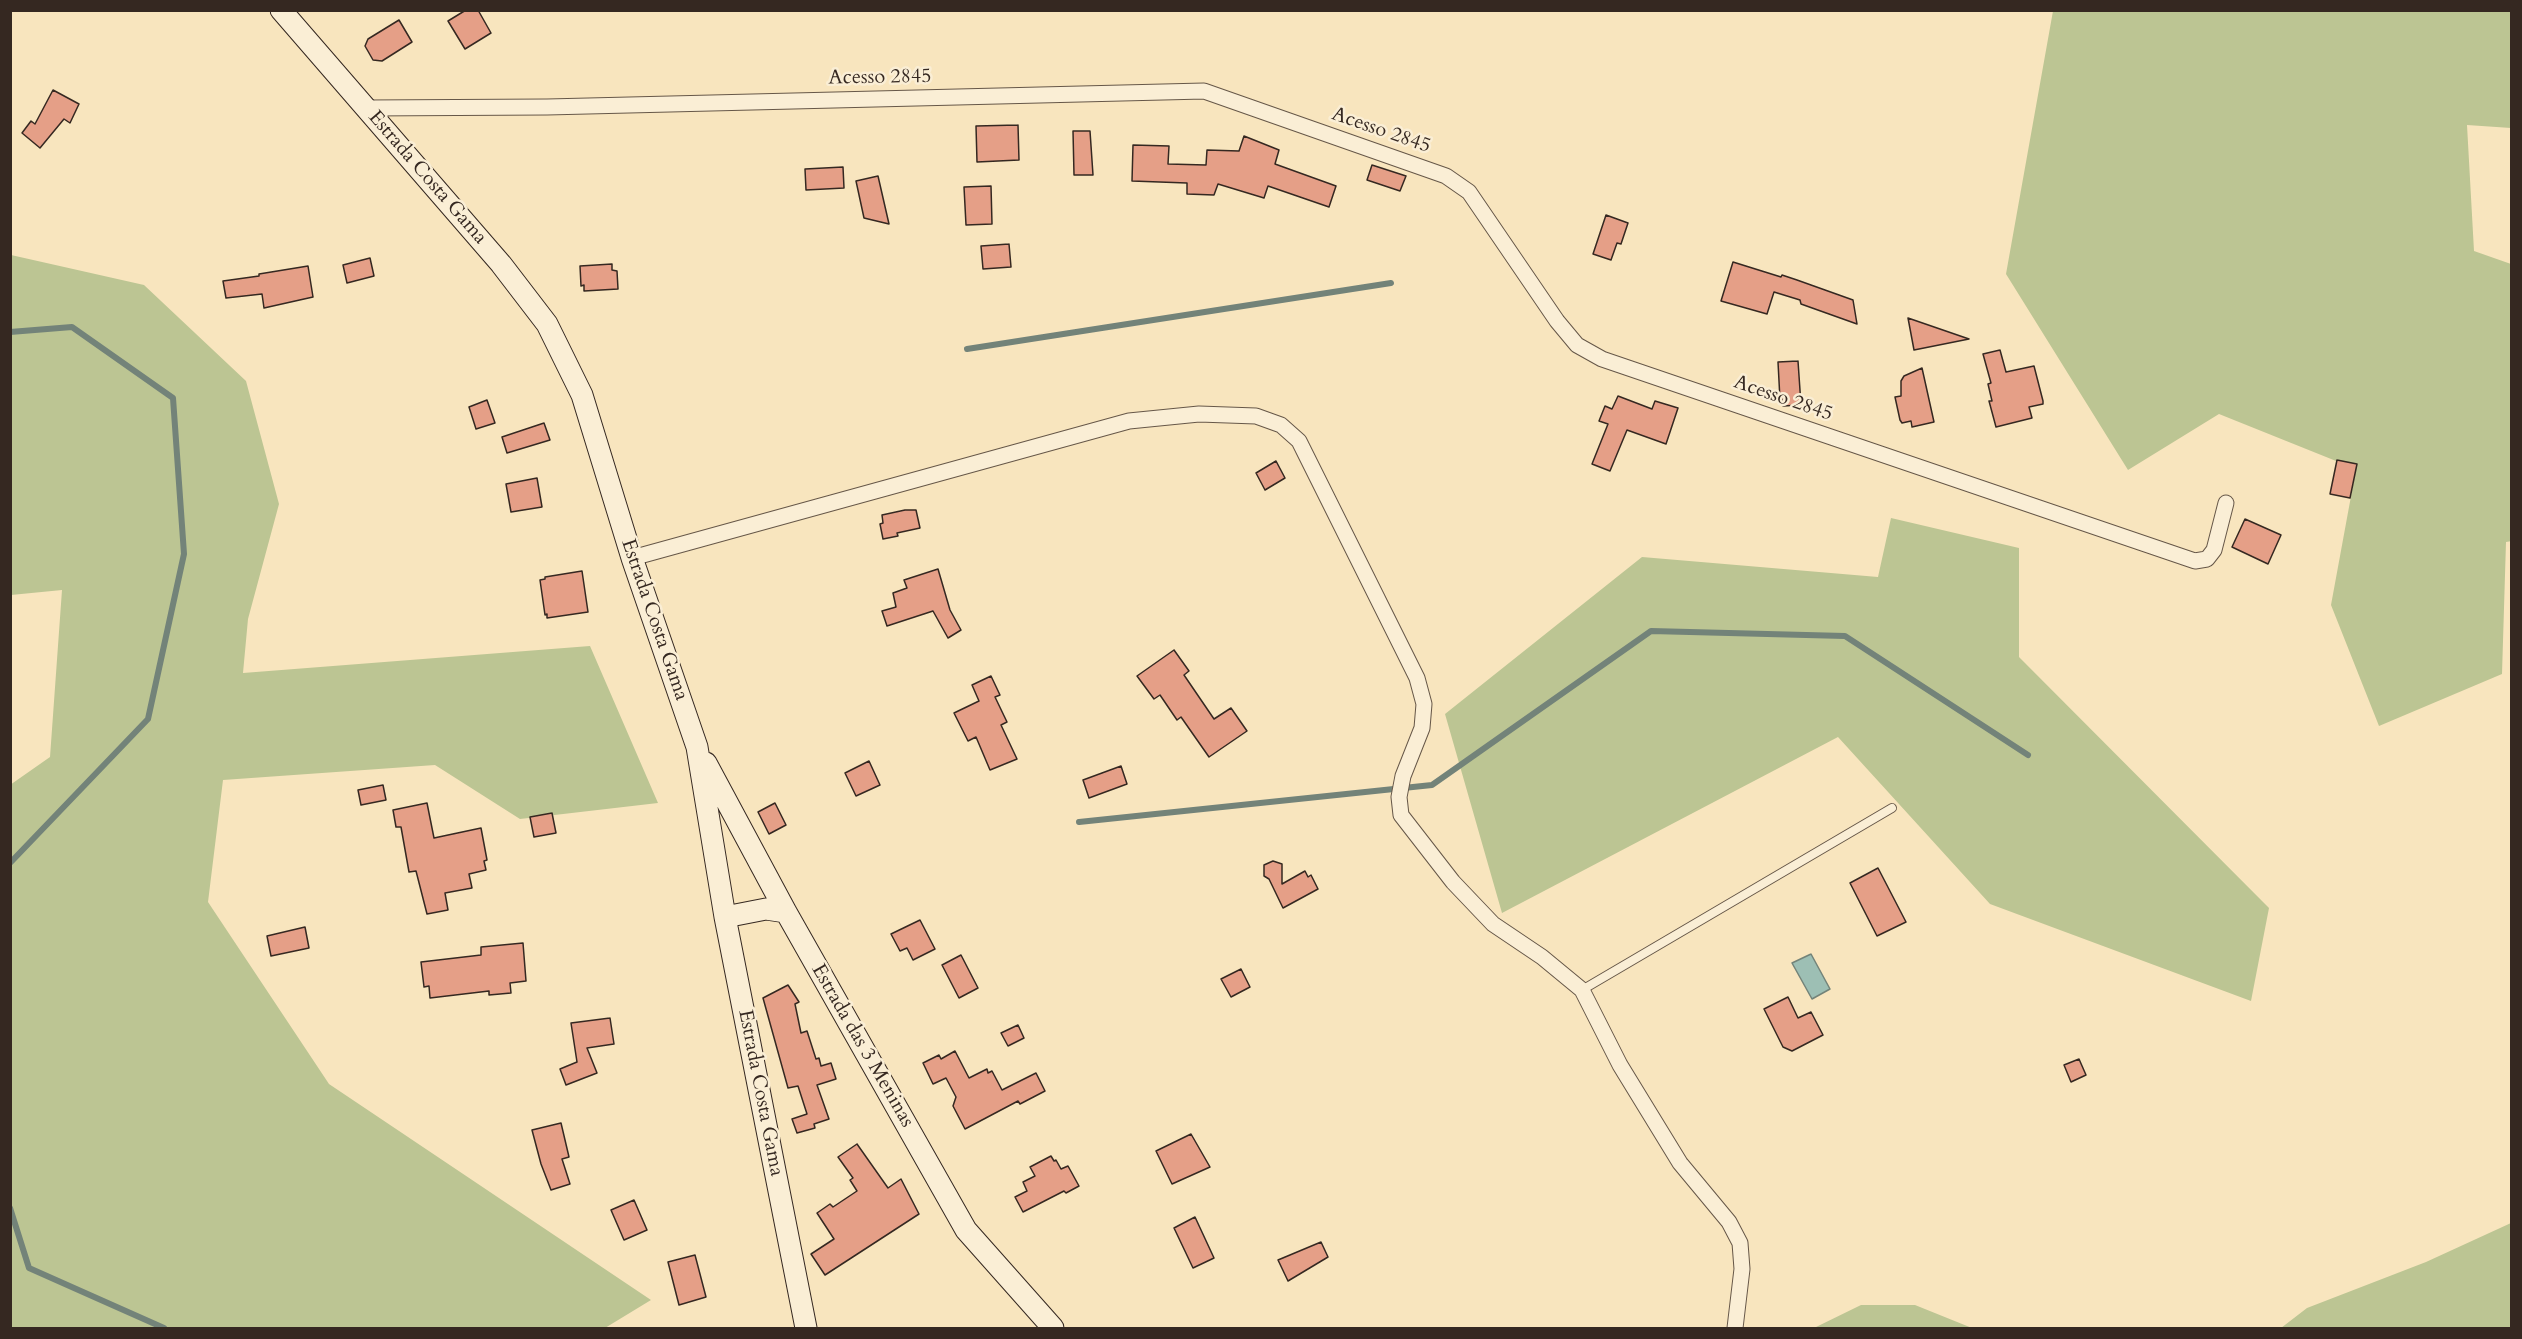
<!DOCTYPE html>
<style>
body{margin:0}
#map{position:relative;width:2522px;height:1339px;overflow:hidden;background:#f8e5be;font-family:Cardo,serif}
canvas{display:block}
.frame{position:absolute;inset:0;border:12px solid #352821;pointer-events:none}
</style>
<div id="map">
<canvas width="2522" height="1339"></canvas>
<div class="frame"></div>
</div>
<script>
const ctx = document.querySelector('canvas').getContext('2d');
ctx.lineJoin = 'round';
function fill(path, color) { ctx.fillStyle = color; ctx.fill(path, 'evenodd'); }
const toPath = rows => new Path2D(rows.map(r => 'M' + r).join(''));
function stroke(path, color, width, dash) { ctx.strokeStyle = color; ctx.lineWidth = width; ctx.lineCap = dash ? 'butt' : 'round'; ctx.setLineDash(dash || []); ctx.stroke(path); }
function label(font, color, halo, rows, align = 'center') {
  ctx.font = font + ' Cardo,serif'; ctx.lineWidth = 5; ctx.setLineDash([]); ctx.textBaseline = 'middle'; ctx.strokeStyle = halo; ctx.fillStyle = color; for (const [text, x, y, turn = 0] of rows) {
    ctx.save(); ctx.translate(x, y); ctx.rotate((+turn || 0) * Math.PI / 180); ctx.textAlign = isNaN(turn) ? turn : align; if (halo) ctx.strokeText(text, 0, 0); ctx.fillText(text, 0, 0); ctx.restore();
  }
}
const green = toPath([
 [2053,11,2511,11,2511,128,2467,125,2474,251,2511,264,2512,541,2506,542,2502,674,2379,726,2331,605,2356,469,2219,414,2128,470,2006,274],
 [11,255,144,285,246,381,279,504,248,619,243,673,590,646,658,803,520,819,435,765,223,780,208,902,329,1084,651,1300,605,1328,11,1328,10,785,50,757,62,590,11,595],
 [1891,518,2019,548,2019,657,2269,908,2251,1001,1990,904,1838,737,1502,913,1445,714,1642,557,1878,577],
 [2511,1223,2511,1328,2281,1328,2307,1308,2426,1262],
 [1861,1305,1915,1305,1972,1328,1814,1328]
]);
const water = toPath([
 [1811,954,1830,989,1812,999,1792,963,1811,954]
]);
const stream = toPath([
 [10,332,72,327,173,398,184,554,148,719,10,863],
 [967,349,1391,283],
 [1079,822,1432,785,1651,631,1845,636,2028,755],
 [10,1208,29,1268,164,1328]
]);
const building = toPath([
 [466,10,478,10,491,33,465,49,448,21,466,10],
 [399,20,412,42,382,61,373,60,365,46,368,39,399,20],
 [53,90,79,104,70,123,64,119,40,148,22,133,31,121,35,124,53,90],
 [1018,125,1019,160,977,162,976,126,1018,125],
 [1073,131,1090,131,1093,175,1074,175,1073,131],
 [1244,136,1279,150,1275,164,1336,186,1329,207,1268,186,1264,198,1218,184,1214,195,1187,194,1187,183,1132,181,1133,145,1169,146,1168,164,1206,165,1207,150,1239,151,1244,136],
 [1372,165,1406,176,1400,191,1367,180,1372,165],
 [843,167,844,188,806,190,805,169,843,167],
 [878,176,889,224,864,218,856,181,878,176],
 [991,186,992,224,966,225,964,187,991,186],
 [1606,215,1628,223,1621,244,1617,243,1611,260,1593,254,1606,215],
 [1009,244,1011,267,983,269,981,246,1009,244],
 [370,258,374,276,347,283,343,265,370,258],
 [1733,262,1781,277,1782,275,1797,280,1853,300,1857,324,1801,304,1800,300,1774,292,1767,314,1721,301,1733,262],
 [612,264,612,270,617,271,618,289,584,291,584,285,581,286,580,266,612,264],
 [308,266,313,297,264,308,262,294,226,298,223,281,259,276,259,274,308,266],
 [1908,318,1969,339,1914,350,1908,318],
 [2000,350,2006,372,2034,366,2043,401,2043,404,2029,407,2032,418,1996,427,1989,401,1992,401,1988,384,1991,383,1983,354,2000,350],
 [1798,361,1801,405,1783,406,1782,399,1780,400,1778,362,1798,361],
 [1922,368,1934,422,1912,427,1911,421,1902,423,1900,420,1895,397,1901,396,1901,381,1904,376,1922,368],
 [1618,396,1652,409,1655,401,1678,408,1666,444,1627,430,1610,471,1592,464,1608,424,1599,421,1605,406,1612,409,1618,396],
 [487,400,495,423,476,429,469,407,487,400],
 [544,423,550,440,507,453,502,437,544,423],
 [2337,460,2357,464,2350,498,2330,494,2337,460],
 [1276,461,1285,478,1265,490,1256,473,1276,461],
 [537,478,542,507,511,512,506,484,537,478],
 [905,510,916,510,920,528,897,533,898,536,883,539,880,524,883,523,882,515,905,510],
 [2245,519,2281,535,2268,564,2232,547,2245,519],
 [938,569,950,610,961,630,948,638,933,611,887,626,882,611,896,607,893,593,907,588,904,580,938,569],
 [582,571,588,612,547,618,547,614,545,615,540,580,545,579,545,577,582,571],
 [1174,650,1189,671,1184,675,1214,719,1231,708,1247,731,1209,757,1181,717,1177,720,1160,695,1154,699,1137,676,1174,650],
 [991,676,1000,695,995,697,1007,722,1001,725,1017,759,990,770,976,737,968,741,954,713,979,701,972,685,991,676],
 [869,761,880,785,856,796,845,773,869,761],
 [1121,766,1127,784,1089,798,1083,780,1121,766],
 [383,785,386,800,361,805,358,790,383,785],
 [427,803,434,838,481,828,487,860,484,861,486,870,469,874,472,888,445,893,448,910,427,914,416,871,409,872,401,827,396,827,393,810,427,803],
 [775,803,786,825,769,834,758,812,775,803],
 [552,813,556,833,534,837,530,817,552,813],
 [1273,861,1282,864,1282,884,1305,871,1308,877,1311,875,1318,889,1283,908,1269,879,1264,876,1264,865,1273,861],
 [1878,868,1906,922,1877,936,1850,883,1878,868],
 [920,920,935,949,913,960,907,948,900,951,891,934,920,920],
 [305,927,309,948,271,956,267,936,305,927],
 [523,943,526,981,510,983,511,993,489,995,489,991,430,998,429,986,424,987,421,962,481,955,481,947,523,943],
 [961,955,978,988,959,998,942,965,961,955],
 [1241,969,1250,987,1231,997,1221,979,1241,969],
 [788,985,799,1002,795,1004,801,1033,807,1031,816,1059,819,1058,821,1066,831,1063,836,1079,817,1085,829,1119,814,1124,815,1128,797,1133,792,1119,807,1114,798,1086,788,1088,763,998,788,985],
 [1788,997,1798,1018,1811,1012,1823,1035,1792,1051,1783,1047,1764,1009,1788,997],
 [610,1018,614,1044,587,1048,597,1073,566,1085,560,1069,577,1062,571,1023,610,1018],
 [1018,1025,1024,1038,1008,1046,1001,1033,1018,1025],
 [955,1051,969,1078,987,1069,988,1073,992,1071,1002,1090,1036,1073,1045,1091,1020,1104,1018,1101,965,1129,953,1106,956,1097,946,1078,933,1084,923,1063,939,1055,941,1059,955,1051],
 [2079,1059,2086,1075,2071,1082,2064,1065,2079,1059],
 [561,1123,569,1157,562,1159,570,1184,551,1190,541,1164,532,1130,561,1123],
 [1191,1134,1210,1167,1172,1184,1156,1151,1191,1134],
 [857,1144,888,1188,901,1179,919,1214,825,1275,811,1254,834,1239,817,1213,830,1204,833,1207,857,1191,850,1180,853,1178,838,1157,857,1144],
 [1051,1156,1054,1161,1056,1160,1061,1169,1068,1166,1079,1186,1066,1193,1064,1191,1023,1212,1015,1197,1027,1191,1023,1182,1035,1176,1030,1167,1051,1156],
 [634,1200,647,1230,624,1240,611,1210,634,1200],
 [1195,1217,1214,1258,1193,1268,1174,1228,1195,1217],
 [1321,1242,1328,1257,1288,1281,1278,1260,1321,1242],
 [695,1255,706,1297,679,1305,668,1262,695,1255]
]);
const lane = toPath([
 [1582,990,1892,808]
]);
const street = toPath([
 [366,108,547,107,1204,91,1446,176,1469,192,1557,321,1577,345,1602,359,2195,561,2207,559,2214,550,2226,503],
 [632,558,1129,421,1199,414,1256,416,1281,425,1299,441,1417,678,1424,704,1422,728,1403,776,1399,797,1401,815,1453,882,1493,924,1542,957,1582,990,1620,1065,1680,1163,1729,1222,1740,1243,1742,1269,1735,1328]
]);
const secondary = toPath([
 [281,10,501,264,547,324,582,395,632,558,697,747,725,917,806,1328],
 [706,763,786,912,966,1230,1053,1328],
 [725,917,766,909,786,912]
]);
const streetNames = [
 ["Acesso 2845",880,78,-1],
 ["Acesso 2845",1381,131,19],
 ["Estrada Costa Gama",427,178,49],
 ["Acesso 2845",1783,399,19],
 ["Estrada Costa Gama",654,620,71],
 ["Estrada das 3 Meninas",862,1046,60],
 ["Estrada Costa Gama",760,1093,79]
];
fill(green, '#bcc593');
fill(water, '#9dbfb4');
stroke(water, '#738379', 1.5);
stroke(stream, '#738379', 6);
fill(building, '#e59f87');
stroke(building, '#352821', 1.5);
stroke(lane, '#665748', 10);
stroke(street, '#665748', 17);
stroke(secondary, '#352821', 23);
stroke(lane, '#faeed5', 8);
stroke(street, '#faeed5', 15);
stroke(secondary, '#faeed5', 21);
label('20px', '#352821', '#faeed5', streetNames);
</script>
